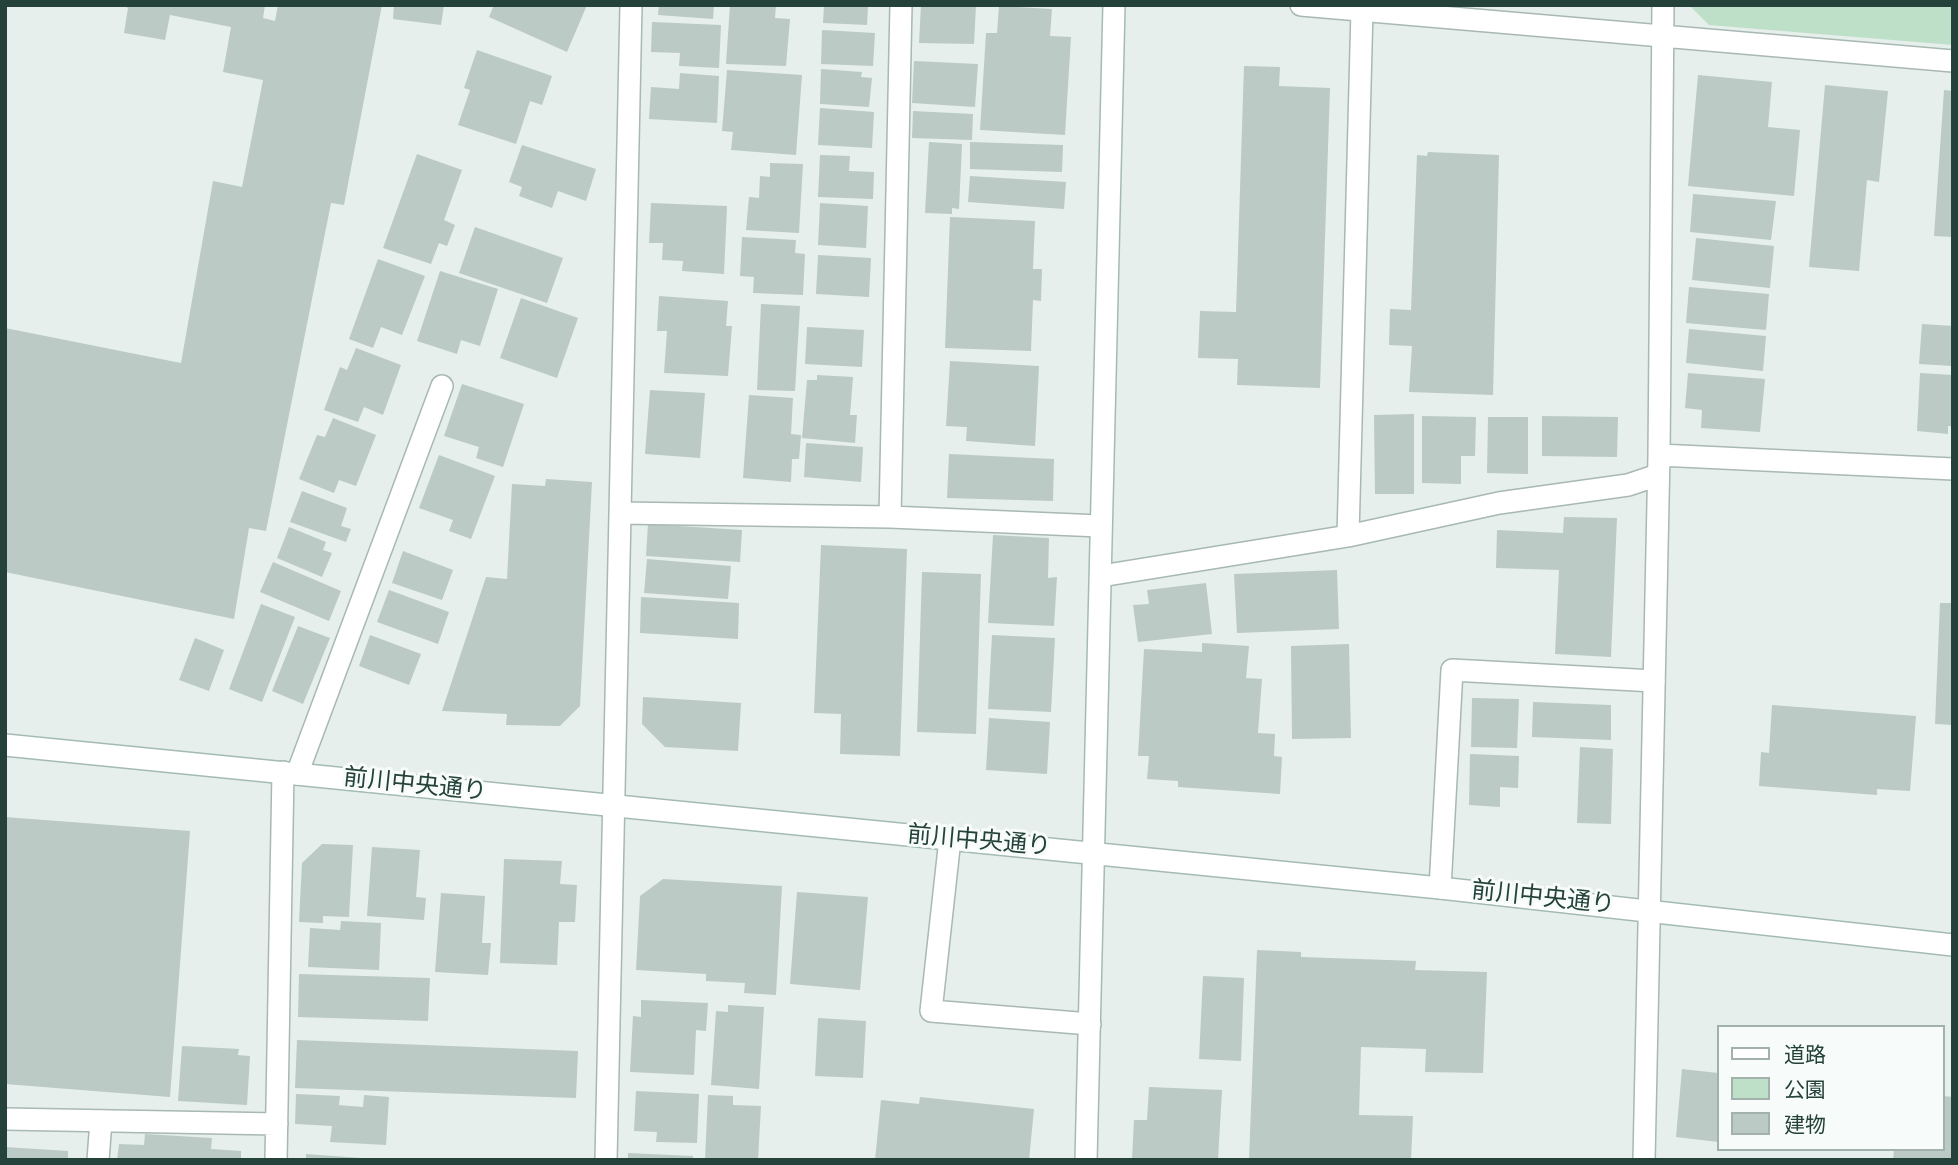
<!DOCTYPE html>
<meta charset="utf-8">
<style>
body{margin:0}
#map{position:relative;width:1958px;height:1165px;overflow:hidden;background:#e6efeb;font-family:"Titillium Web","Noto Sans JP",sans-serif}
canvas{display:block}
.frame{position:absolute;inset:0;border:7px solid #24423a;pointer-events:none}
.legend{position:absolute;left:1717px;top:1025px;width:228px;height:126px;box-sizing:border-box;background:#f7fbf9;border:2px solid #a3b1ad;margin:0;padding:9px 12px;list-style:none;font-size:21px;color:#24423a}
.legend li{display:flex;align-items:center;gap:14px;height:35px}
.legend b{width:35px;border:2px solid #a3b1ad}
</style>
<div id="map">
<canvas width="1958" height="1165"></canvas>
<div class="frame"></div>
<ul class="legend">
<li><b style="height:9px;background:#fff"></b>道路</li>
<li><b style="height:19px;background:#bfe0c8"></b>公園</li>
<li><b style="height:19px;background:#bbcac4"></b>建物</li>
</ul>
</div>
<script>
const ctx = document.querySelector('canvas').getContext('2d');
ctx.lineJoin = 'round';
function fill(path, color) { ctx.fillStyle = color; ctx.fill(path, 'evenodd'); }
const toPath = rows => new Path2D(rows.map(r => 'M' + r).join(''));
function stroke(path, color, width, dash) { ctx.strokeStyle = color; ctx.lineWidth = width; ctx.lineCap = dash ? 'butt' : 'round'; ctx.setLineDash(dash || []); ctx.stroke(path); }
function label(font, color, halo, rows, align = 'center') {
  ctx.font = font + ' "Titillium Web","Noto Sans JP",sans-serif'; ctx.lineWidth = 6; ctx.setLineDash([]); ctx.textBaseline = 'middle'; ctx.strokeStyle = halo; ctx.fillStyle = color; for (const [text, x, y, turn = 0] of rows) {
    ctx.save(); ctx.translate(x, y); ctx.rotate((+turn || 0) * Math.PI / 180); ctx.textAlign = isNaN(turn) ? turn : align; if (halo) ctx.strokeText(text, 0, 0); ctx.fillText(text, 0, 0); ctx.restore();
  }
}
const green = toPath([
 [1689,5,1953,5,1953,45,1709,25]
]);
const building = toPath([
 [122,5,265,5,263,18,275,21,278,5,382,5,344,205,331,203,266,531,249,528,234,619,5,572,5,328,181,363,213,181,242,187,263,80,223,72,231,27,170,15,165,40,124,33,128,8],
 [394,5,444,5,441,25,393,19],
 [494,5,587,5,567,52,489,17],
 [659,5,714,5,713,19,658,15],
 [730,5,776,5,775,18,790,19,786,66,726,64],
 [824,5,868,5,867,25,823,23],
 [921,5,976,5,974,44,919,43],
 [999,6,1052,9,1050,36,1071,37,1065,135,980,130,986,33,997,33],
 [652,22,721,25,719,68,679,66,680,53,651,52],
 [822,30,875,33,873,66,821,64],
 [477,50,552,76,542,105,530,101,516,144,458,125,470,90,464,88],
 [914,61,978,64,975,107,912,103],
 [1244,66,1280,67,1279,86,1330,88,1320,388,1237,385,1238,359,1198,358,1200,311,1236,312],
 [821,69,862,72,861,77,872,78,869,107,820,104],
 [727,70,802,75,796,155,731,150,733,132,722,131],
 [680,73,719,76,717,123,649,119,651,87,679,89],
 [1698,75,1772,82,1768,127,1800,130,1794,196,1688,186],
 [1825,85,1888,91,1879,182,1867,180,1859,271,1809,267],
 [1944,90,1953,91,1953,237,1934,236],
 [820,108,874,112,872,148,818,145],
 [913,111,973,114,972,140,912,138],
 [929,142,962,144,959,209,952,208,952,214,925,213],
 [970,142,1063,145,1062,172,970,169],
 [522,145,596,169,586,201,558,191,552,208,519,196,522,187,509,182],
 [1428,152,1499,155,1493,395,1409,392,1412,346,1389,345,1390,309,1411,310,1417,155,1427,156],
 [417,154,462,170,444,220,455,225,447,246,439,243,431,264,383,248],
 [820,155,850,156,849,171,874,172,873,199,818,197],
 [770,163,803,164,799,233,746,230,749,197,759,198,760,176,770,177],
 [970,176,1066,182,1064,209,968,202],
 [1693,194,1776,201,1771,240,1690,232],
 [651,203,727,206,724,274,682,271,683,261,662,260,663,243,649,243],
 [820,203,868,206,866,248,818,245],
 [950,217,1035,221,1033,269,1042,269,1041,301,1033,300,1031,351,945,348],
 [475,227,563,258,547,303,459,273],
 [742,237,796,240,795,253,805,254,803,295,753,293,754,277,740,276],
 [1696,238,1774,246,1770,288,1692,280],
 [818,255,871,258,869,297,816,294],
 [378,259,425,276,402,335,381,327,373,348,349,339],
 [440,271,498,289,480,346,461,340,457,354,417,341],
 [1689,287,1769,294,1766,330,1686,323],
 [659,296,728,301,726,326,732,326,728,376,664,373,667,331,657,331],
 [521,298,578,318,557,378,500,358],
 [761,304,800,306,795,391,757,390],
 [1922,324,1953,326,1953,366,1919,364],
 [807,327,864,330,862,367,805,364],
 [1689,329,1766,336,1763,371,1686,363],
 [356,348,401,365,383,415,364,407,358,422,324,410,340,367,347,370],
 [950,361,1039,366,1035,446,966,441,967,427,946,426],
 [1688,373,1765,379,1760,432,1701,428,1702,410,1685,408],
 [1920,373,1953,375,1953,426,1948,426,1948,434,1917,431],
 [817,375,853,377,850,415,857,415,855,443,802,438,807,380,817,380],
 [462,384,524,404,503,467,476,458,479,447,444,436],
 [650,390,705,393,700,458,645,454],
 [749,395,793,398,791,434,801,435,799,459,792,459,791,482,743,478],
 [1414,414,1414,494,1375,494,1374,415],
 [1422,416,1476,417,1475,456,1461,456,1461,484,1422,483],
 [1542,416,1618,417,1617,457,1542,456],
 [1488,417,1528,417,1528,474,1487,473],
 [333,418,376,435,356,486,339,480,334,493,299,479,317,435,325,437],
 [806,443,863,447,861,482,804,477],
 [949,454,1054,459,1053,501,947,498],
 [439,455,495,476,471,539,449,531,453,520,419,508],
 [546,479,592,482,580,706,560,726,506,725,507,714,442,711,486,577,507,579,512,484,545,486],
 [302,491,347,508,341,526,351,529,346,542,290,522],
 [1564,517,1617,518,1611,657,1555,654,1559,570,1496,568,1497,530,1563,533],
 [648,524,742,530,740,562,646,556],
 [289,527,326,542,323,550,332,553,322,577,277,558],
 [993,535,1049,538,1048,578,1057,577,1054,626,988,623],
 [821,545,907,549,900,756,840,754,841,714,814,713],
 [403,551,453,570,442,600,392,583],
 [647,559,731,566,728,599,644,593],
 [273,562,341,591,329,621,260,592],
 [1337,570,1339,629,1237,633,1234,574],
 [922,572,981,574,976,734,917,732],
 [1206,583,1212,634,1138,642,1133,605,1149,604,1147,590],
 [389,590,449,612,438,644,377,622],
 [641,597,739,603,738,639,640,633],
 [1940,603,1953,603,1953,725,1935,724],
 [261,604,295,617,262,702,229,689],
 [298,626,330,638,303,704,272,691],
 [370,635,421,654,409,685,359,666],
 [992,635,1055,638,1051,712,988,709],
 [195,638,224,650,209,691,179,680],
 [1202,643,1249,646,1246,678,1262,679,1258,733,1275,734,1274,756,1282,757,1280,794,1178,787,1178,781,1147,779,1149,756,1138,756,1144,649,1202,652],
 [1349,644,1351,738,1292,739,1291,646],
 [643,697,741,703,738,751,665,747,642,724],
 [1472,698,1519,699,1517,748,1471,747],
 [1533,702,1611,705,1611,740,1532,737],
 [1772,705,1916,716,1910,791,1877,789,1877,795,1759,786,1761,752,1769,753],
 [989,718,1050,722,1047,774,986,770],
 [1580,747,1613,749,1611,824,1577,823],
 [1470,754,1519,756,1518,788,1500,787,1500,807,1469,805],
 [5,817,190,831,170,1097,5,1084],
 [322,844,353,845,349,917,323,916,323,923,299,922,302,863],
 [372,847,420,850,416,897,426,898,424,920,367,916],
 [504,859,562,861,560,884,577,885,575,922,559,922,557,965,500,963],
 [663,879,782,886,776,995,744,993,745,983,706,981,706,974,636,970,640,896],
 [797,892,868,897,860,990,790,984],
 [441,893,485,896,482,943,491,943,488,975,435,972],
 [341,921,381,923,379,970,308,967,310,928,340,930],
 [1257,950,1301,952,1301,957,1416,961,1415,970,1487,972,1483,1073,1425,1072,1426,1049,1361,1047,1359,1115,1413,1116,1411,1160,1249,1160],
 [299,974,430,978,428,1021,298,1017],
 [1203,976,1244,978,1241,1061,1199,1059],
 [641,1000,708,1003,706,1031,696,1030,694,1075,630,1072,633,1016,641,1017],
 [728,1005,764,1007,759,1089,711,1085,716,1011,728,1012],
 [818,1018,866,1021,863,1078,815,1076],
 [297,1040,578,1051,576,1098,295,1088],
 [182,1046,239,1049,238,1055,250,1056,247,1105,178,1101],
 [1682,1069,1718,1073,1718,1142,1676,1137],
 [1149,1087,1222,1090,1218,1160,1132,1160,1134,1120,1147,1120],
 [636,1091,699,1094,697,1143,656,1142,657,1132,634,1131],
 [296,1094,340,1096,339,1105,363,1107,364,1095,389,1097,386,1145,330,1142,332,1126,295,1124],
 [708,1095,733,1096,733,1105,761,1106,758,1160,705,1160],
 [1942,1096,1953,1097,1953,1160,1893,1160,1894,1149,1942,1149],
 [920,1097,1034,1109,1029,1160,875,1160,881,1100,919,1104],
 [145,1134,212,1138,211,1149,241,1151,241,1160,117,1160,119,1144,144,1145],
 [5,1147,68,1151,68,1160,5,1160],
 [628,1153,693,1156,693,1160,628,1160],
 [306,1154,361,1158,361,1160,306,1160]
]);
const lane = toPath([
 [297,774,442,386],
 [950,839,931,1011,1090,1024],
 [1440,888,1452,670,1654,681],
 [98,1160,101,1121]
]);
const street = toPath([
 [1301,5,1953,61],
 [1659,455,1953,469],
 [620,513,890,517,1100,526],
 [890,517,901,5],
 [1348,536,1362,10],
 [1101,576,1348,536,1499,503,1628,485,1658,475],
 [5,1119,277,1124],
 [276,1160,283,772],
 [606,1160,631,5],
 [1644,1160,1659,455,1663,5]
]);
const secondary = toPath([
 [5,745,1440,888,1953,945],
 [1086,1160,1114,5]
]);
const streetNames = [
 ["前川中央通り",415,786,6],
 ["前川中央通り",979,842,5],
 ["前川中央通り",1543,899,6]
];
fill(green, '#bfe0c8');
fill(building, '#bbcac4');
stroke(lane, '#a8b8b2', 24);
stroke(street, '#a8b8b2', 24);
stroke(secondary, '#a4bbb3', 24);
stroke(lane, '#fff', 21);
stroke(street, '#fff', 21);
stroke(secondary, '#fff', 21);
label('24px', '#24423a', '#f7fbf9', streetNames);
</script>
